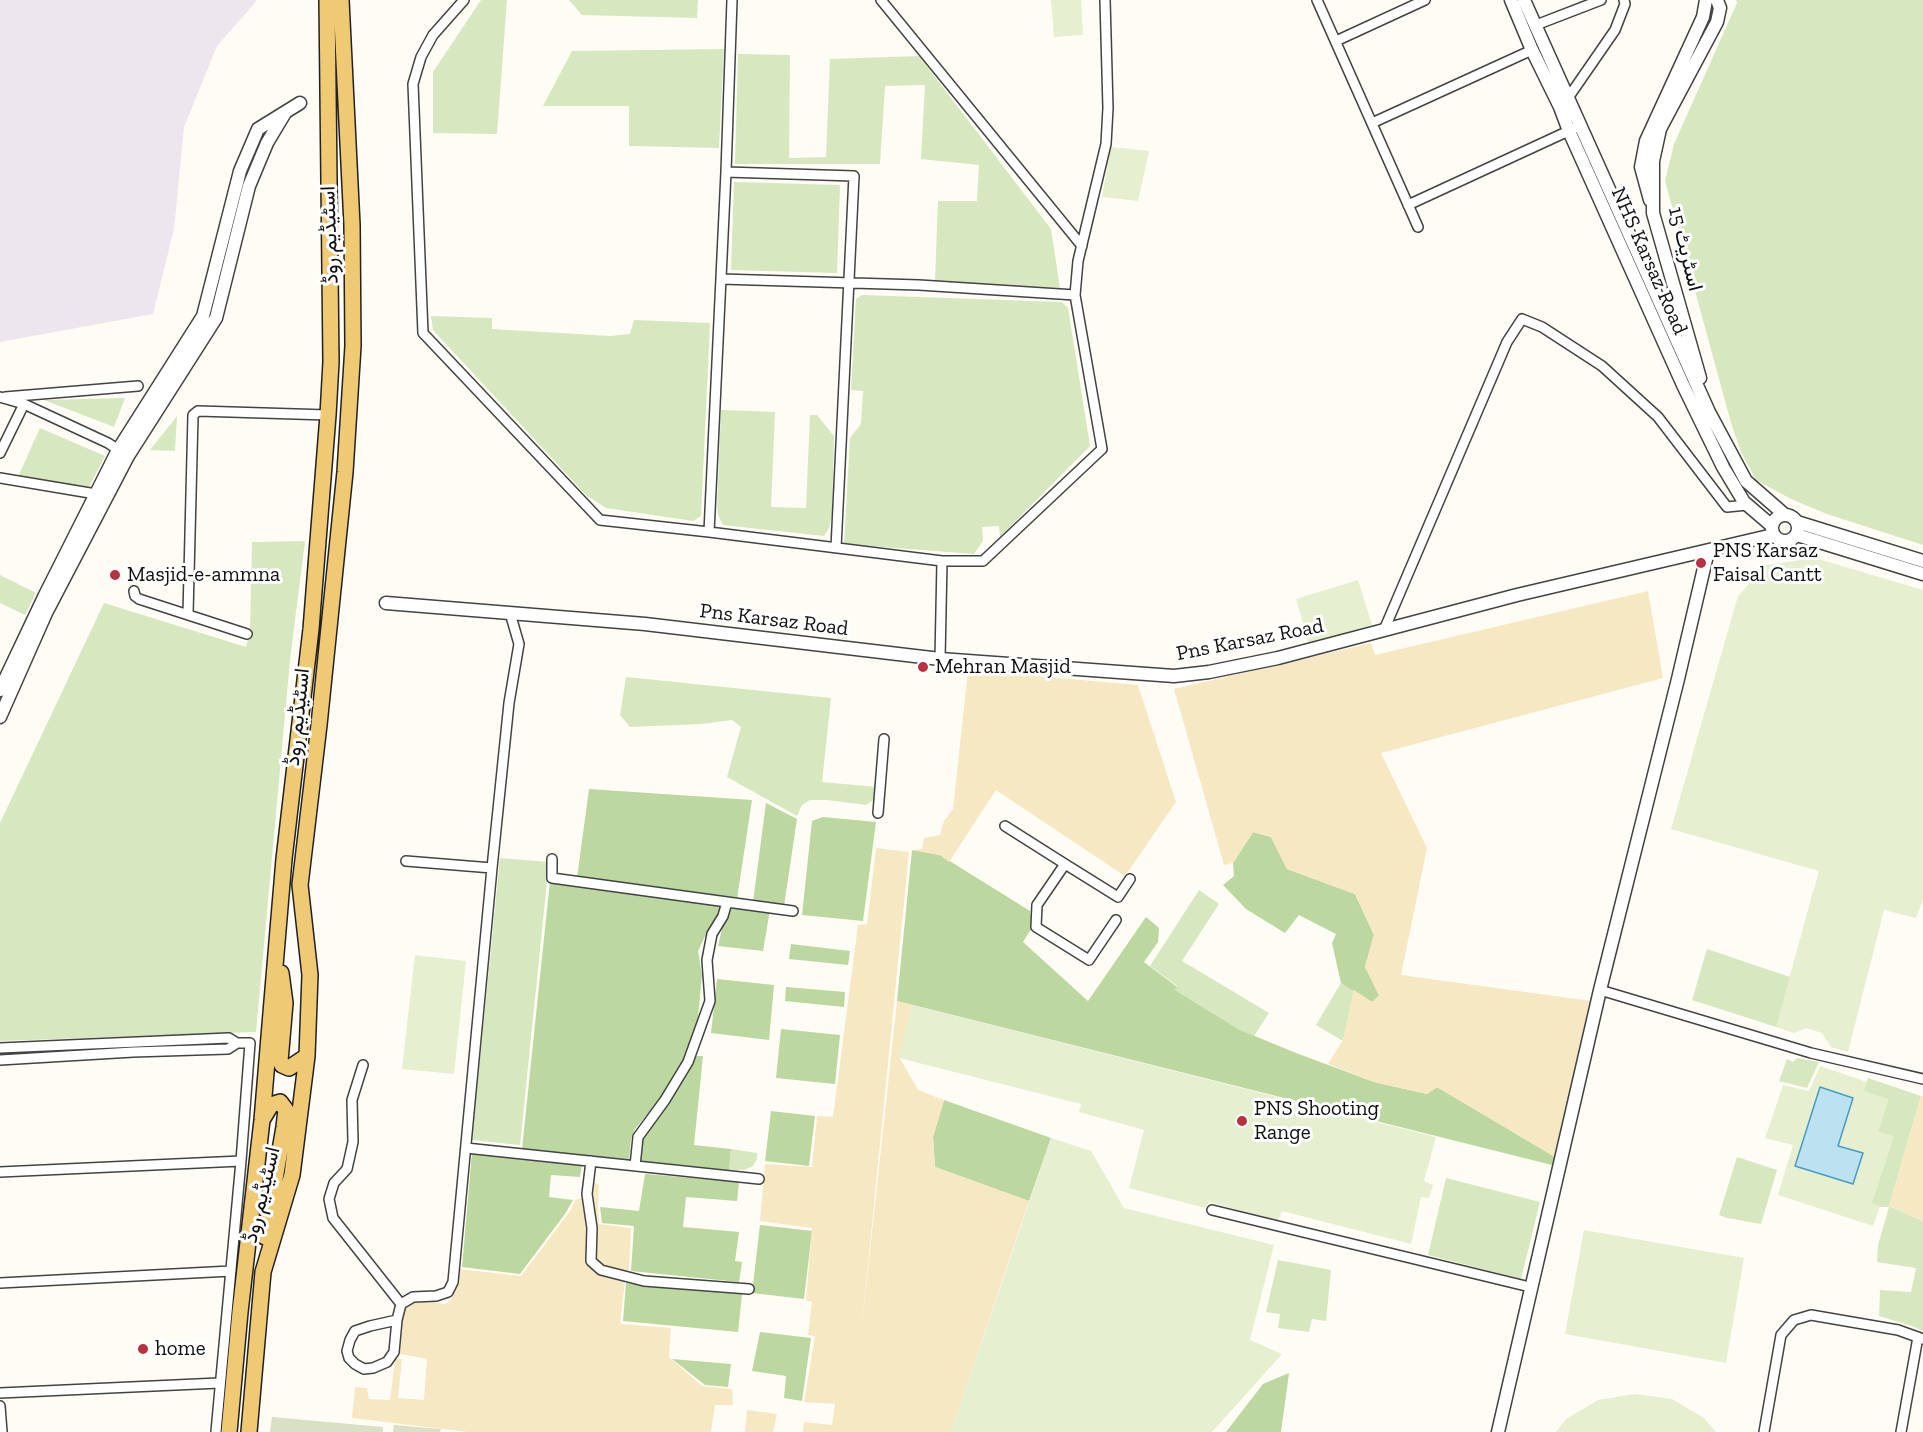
<!DOCTYPE html>
<meta charset="utf-8">
<style>
body{margin:0}
canvas{display:block;background:#fefcf5}
</style>
<canvas width="1923" height="1432"></canvas>
<script>
const ctx = document.querySelector('canvas').getContext('2d');
ctx.lineJoin = 'round';
function fill(path, color) { ctx.fillStyle = color; ctx.fill(path, 'evenodd'); }
const toPath = rows => new Path2D(rows.map(r => 'M' + r).join(''));
function stroke(path, color, width, dash) { ctx.strokeStyle = color; ctx.lineWidth = width; ctx.lineCap = dash ? 'butt' : 'round'; ctx.setLineDash(dash || []); ctx.stroke(path); }
function label(font, color, halo, rows, align = 'center') {
  ctx.font = font + ' "Zilla Slab",Vazirmatn,serif'; ctx.lineWidth = 6; ctx.setLineDash([]); ctx.textBaseline = 'middle'; ctx.strokeStyle = halo; ctx.fillStyle = color; for (const [text, x, y, turn = 0] of rows) {
    ctx.save(); ctx.translate(x, y); ctx.rotate((+turn || 0) * Math.PI / 180); ctx.textAlign = isNaN(turn) ? turn : align; if (halo) ctx.strokeText(text, 0, 0); ctx.fillText(text, 0, 0); ctx.restore();
  }
}
const industrial = toPath([
 [0,0,256,0,255,3,217,46,184,127,174,229,153,314,0,342]
]);
const green = toPath([
 [481,0,507,0,497,134,433,133,433,72],
 [569,0,698,0,697,18,582,15],
 [1736,0,1923,0,1923,545,1827,514,1791,499,1756,480,1741,452,1731,423,1665,181,1674,144,1737,3],
 [724,49,719,148,629,146,629,106,543,106,572,51],
 [738,54,790,55,789,158,826,157,830,59,919,56,1051,229,1060,288,935,281,938,201,977,201,979,165,921,159,925,85,885,86,880,164,735,164],
 [734,182,840,185,837,273,731,270],
 [862,295,1062,302,1068,308,1090,446,1000,537,999,526,982,527,983,541,974,554,844,544,850,438,861,424,863,391,851,390,856,299],
 [431,316,492,318,492,329,610,336,630,334,634,320,710,323,701,516,693,521,606,508,586,495,433,330],
 [125,398,114,427,44,400],
 [721,410,775,412,771,507,806,508,810,415,817,415,834,436,832,515,829,528,824,536,723,525,719,517,717,510],
 [177,416,175,451,150,450],
 [40,428,105,456,87,491,17,479],
 [305,541,290,660,256,1032,0,1041,0,823,104,603,246,647,250,630,252,542],
 [0,575,36,593,25,615,0,603],
 [626,677,831,698,822,782,877,787,875,799,866,805,827,800,810,800,802,805,797,816,727,777,741,727,732,720,702,724,630,727,620,715],
 [500,858,549,862,520,1145,472,1140],
 [1814,888,1795,1033,1692,1000,1707,949,1790,977],
 [1199,890,1219,904,1182,961,1269,1013,1254,1036,1240,1030,1175,990,1177,986,1150,966],
 [1341,983,1354,990,1343,1041,1316,1025],
 [1797,1058,1819,1062,1807,1088,1779,1081,1787,1059,1793,1062],
 [1868,1078,1921,1096,1889,1206,1923,1221,1923,1331,1912,1326,1879,1316,1880,1290,1911,1292,1916,1268,1877,1262,1878,1245,1889,1207,1880,1207,1871,1204,1893,1137,1878,1132,1863,1091],
 [731,1149,757,1153,757,1159,753,1166,744,1170,729,1170],
 [1737,1157,1777,1170,1761,1224,1727,1218,1719,1215],
 [1446,1178,1540,1202,1521,1279,1428,1255],
 [1278,1260,1331,1270,1326,1321,1312,1319,1309,1332,1278,1328,1280,1314,1266,1312]
]);
const forest = toPath([
 [589,789,752,800,737,899,577,878],
 [766,803,797,819,784,906,753,902],
 [823,817,876,822,863,921,802,915,812,821],
 [1253,832,1271,837,1287,869,1355,894,1374,935,1365,967,1380,995,1372,1002,1341,983,1332,943,1336,934,1299,915,1285,933,1246,909,1223,885,1234,876,1233,863],
 [912,850,940,855,1030,911,1033,926,1023,942,1088,1001,1146,917,1159,928,1158,942,1144,962,1177,987,1175,990,1240,1030,1296,1053,1374,1082,1427,1094,1437,1087,1555,1157,1552,1165,897,1001],
 [550,881,725,904,720,916,707,932,698,951,702,975,698,1017,690,1046,679,1071,667,1091,635,1129,631,1139,629,1160,522,1149],
 [728,903,770,910,763,951,718,946],
 [791,944,850,951,848,965,789,959],
 [717,979,774,985,769,1040,711,1033],
 [786,987,845,992,844,1007,785,1001],
 [781,1029,840,1035,835,1084,776,1078],
 [693,1056,703,1056,694,1145,731,1149,729,1170,641,1161,643,1135],
 [944,1100,1051,1138,1029,1201,935,1167,933,1137],
 [771,1111,815,1116,809,1166,765,1161],
 [472,1153,582,1165,580,1177,551,1175,549,1197,573,1200,565,1214,520,1274,462,1267],
 [645,1174,739,1182,737,1201,686,1197,683,1227,739,1232,735,1261,742,1262,739,1282,631,1271,634,1226,602,1223,600,1207,639,1211],
 [760,1225,812,1231,804,1299,752,1293],
 [626,1283,742,1294,738,1332,623,1321],
 [760,1332,811,1338,802,1401,784,1398,786,1376,752,1371],
 [672,1359,731,1364,728,1387,705,1385],
 [1289,1373,1281,1432,1226,1432,1263,1384]
]);
const sand = toPath([
 [1648,591,1663,678,1381,753,1427,848,1401,975,1591,1001,1555,1157,1437,1087,1427,1094,1374,1082,1328,1064,1343,1040,1354,990,1372,1002,1379,996,1365,967,1374,934,1355,894,1287,869,1271,837,1253,832,1233,863,1224,865,1174,689,1371,643,1375,655],
 [968,670,1138,685,1176,802,1125,876,996,790,949,862,940,855,912,850,922,849,924,838,940,835,944,821,953,809],
 [876,848,909,852,861,1335,897,1001,912,1005,900,1058,918,1090,944,1100,933,1137,935,1167,1029,1201,951,1432,803,1432,804,1422,832,1425,835,1404,804,1402,815,1336,808,1335,812,1302,806,1300,812,1228,760,1221,765,1164,812,1167,817,1116,833,1117,858,925,867,924],
 [1921,1096,1923,1096,1923,1221,1889,1206],
 [583,1181,592,1181,599,1185,598,1205,599,1224,631,1228,629,1271,625,1281,620,1324,671,1328,669,1357,702,1386,732,1389,733,1405,715,1405,711,1432,468,1432,352,1418,355,1387,367,1388,369,1399,390,1400,395,1359,402,1359,398,1398,424,1400,427,1359,400,1354,401,1322,406,1306,415,1303,433,1302,444,1304,450,1302,455,1289,459,1269,521,1276,570,1211,575,1200,582,1198],
 [747,1410,777,1414,773,1432,745,1432]
]);
const cemetery = toPath([
 [272,1417,383,1427,383,1432,270,1432],
 [394,1425,441,1429,440,1432,393,1432]
]);
const pitch = toPath([
 [1051,0,1081,0,1083,35,1054,37],
 [1111,147,1149,151,1138,201,1102,197],
 [1815,558,1923,590,1923,900,1916,918,1884,910,1848,1052,1831,1047,1822,1033,1806,1028,1795,1033,1776,1027,1819,871,1671,829,1738,596,1766,565],
 [1358,580,1372,625,1309,644,1296,599],
 [415,955,466,961,454,1074,402,1069],
 [912,1005,1436,1137,1424,1181,1433,1185,1429,1198,1421,1197,1411,1244,1282,1211,1278,1221,1209,1202,1205,1208,1129,1188,1144,1130,1079,1112,1081,1104,899,1058],
 [1820,1066,1867,1082,1864,1091,1889,1099,1878,1132,1894,1136,1872,1203,1880,1207,1873,1226,1778,1195,1793,1145,1765,1138,1783,1085,1809,1091],
 [1051,1138,1091,1151,1124,1208,1274,1245,1250,1340,1282,1354,1212,1432,951,1432],
 [1584,1230,1744,1258,1726,1363,1565,1334],
 [1635,1394,1672,1399,1704,1418,1716,1432,1556,1432,1566,1419,1598,1400]
]);
const water = toPath([
 [1820,1087,1853,1098,1838,1146,1863,1153,1853,1184,1795,1166,1820,1087]
]);
const minor = toPath([
 [464,0,433,35,421,57,413,84,423,333,600,520,709,532,942,561,983,561,1102,449,1075,295,1078,261,1106,144,1108,108,1105,0],
 [881,0,1082,246],
 [1317,0,1418,227],
 [1536,25,1601,0],
 [1336,41,1425,0],
 [1568,98,1615,30,1625,4,1624,0],
 [1372,123,1532,50],
 [726,172,854,176,836,548],
 [1408,205,1575,128],
 [721,279,919,285,1075,295],
 [0,397,24,404,108,443,123,453],
 [5,397,138,386],
 [0,453,24,404],
 [0,478,96,494],
 [709,532,726,172,732,0],
 [134,591,135,596,139,599,247,634],
 [188,614,193,415,198,411,328,415],
 [1384,630,1507,342,1522,319,1542,327,1602,366,1658,417,1727,507,1747,505],
 [940,659,942,561],
 [878,813,884,739],
 [1005,826,1065,864],
 [552,859,552,878,727,902],
 [406,861,492,868],
 [1116,920,1089,960,1036,927,1037,905,1065,864,1118,897,1130,879],
 [1600,990,1811,1053,1923,1079],
 [0,1048,229,1038,237,1043],
 [0,1060,133,1052,228,1049,237,1043,250,1043,241,1161,216,1432],
 [363,1065,352,1100,353,1142,347,1169,334,1183,329,1199,333,1218,401,1304],
 [466,1148,759,1179],
 [591,1161,587,1194,592,1228,591,1261,601,1270,644,1281,749,1289],
 [635,1166,638,1137,665,1100,688,1062,710,1001,707,960,712,934,723,916,727,902,793,911],
 [0,1172,241,1161],
 [1212,1210,1530,1287],
 [0,1283,231,1271],
 [397,1320,394,1352,387,1362,373,1368,364,1369,355,1364,349,1358,347,1351,350,1340,355,1331,370,1326,397,1320,401,1304,413,1297,436,1296,448,1292,453,1282,492,868,509,703,519,644,510,613],
 [0,1393,219,1383],
 [0,1406,2,1432],
 [1764,1432,1781,1335,1794,1320,1811,1315,1898,1330,1923,1339],
 [1901,1432,1918,1337]
]);
const tertiary = toPath([
 [1511,0,1532,50,1560,107,1569,131,1683,385,1723,467,1744,502,1772,526],
 [1524,0,1709,412,1746,481,1785,515],
 [1650,200,1641,167,1646,141,1703,17,1706,0],
 [1700,378,1653,213,1653,161,1660,129,1717,22,1720,8,1717,0],
 '1772 528a13 13 0 1 1 26 0a13 13 0 1 1-26 0Z',
 [1797,522,1923,561],
 [1797,535,1923,574],
 [386,603,645,624,940,659,1174,676,1209,672,1278,658,1517,595,1773,535],
 [0,690,45,595,118,450,203,316,240,171,258,129,300,103],
 [0,717,46,613,128,456,216,318,249,186,267,143,285,113],
 [1498,1432,1600,990,1678,679,1708,551]
]);
const primary = toPath([
 [281,973,285,1003,280,1061,282,1065,289,1068,307,1056],
 [262,1120,271,1105,280,1102,286,1110,284,1127,265,1237],
 [229,1432,240,1312,262,1120,284,859,311,629,328,415,331,362,327,0],
 [249,1432,263,1272,292,1175,307,1056,310,975,300,885,319,725,345,472,353,346,352,225,341,0]
]);
const markers = [
 [1701,563,6,"#b83140"],
 [115,575,6,"#b83140"],
 [923,667,6,"#b83140"],
 [1242,1121,6,"#b83140"],
 [143,1349,6,"#b83140"]
];
const streetNames = [
 ["اسٹیڈیم روڈ",330,235,-92],
 ["اسٹریٹ 15",1685,249,76],
 ["NHS Karsaz Road",1649,261,66],
 ["Pns Karsaz Road",774,620,7],
 ["Pns Karsaz Road",1250,640,-11],
 ["اسٹیڈیم روڈ",298,717,-84],
 ["اسٹیڈیم روڈ",262,1195,-76]
];
const poiNames = [
 ["PNS Karsaz",1713,551],
 ["Faisal Cantt",1713,575],
 ["Masjid-e-ammna",127,575],
 ["Mehran Masjid",935,667],
 ["PNS Shooting",1254,1109],
 ["Range",1254,1133],
 ["home",155,1349]
];
fill(industrial, '#ede6ee');
fill(green, '#d7e7bf');
fill(forest, '#bcd7a0');
fill(sand, '#f7e8c4');
fill(cemetery, '#d9e0c5');
fill(pitch, '#e7efd1');
fill(water, '#bce2f2');
stroke(water, '#489bc5', 1.5);
stroke(minor, '#434343', 12);
stroke(tertiary, '#434343', 15);
stroke(primary, '#212121', 18);
stroke(minor, '#fff', 9);
stroke(tertiary, '#fff', 12);
stroke(primary, '#efc974', 15);
for (const [x, y, r, color] of markers) { const dot = new Path2D(); dot.arc(x, y, r, 0, 2 * Math.PI); ctx.fillStyle = color; ctx.fill(dot); stroke(dot, '#fff', 2); }
label('21px', '#101010', '#fff', streetNames);
label('21px', '#101010', '#fff', poiNames, 'left');
</script>
